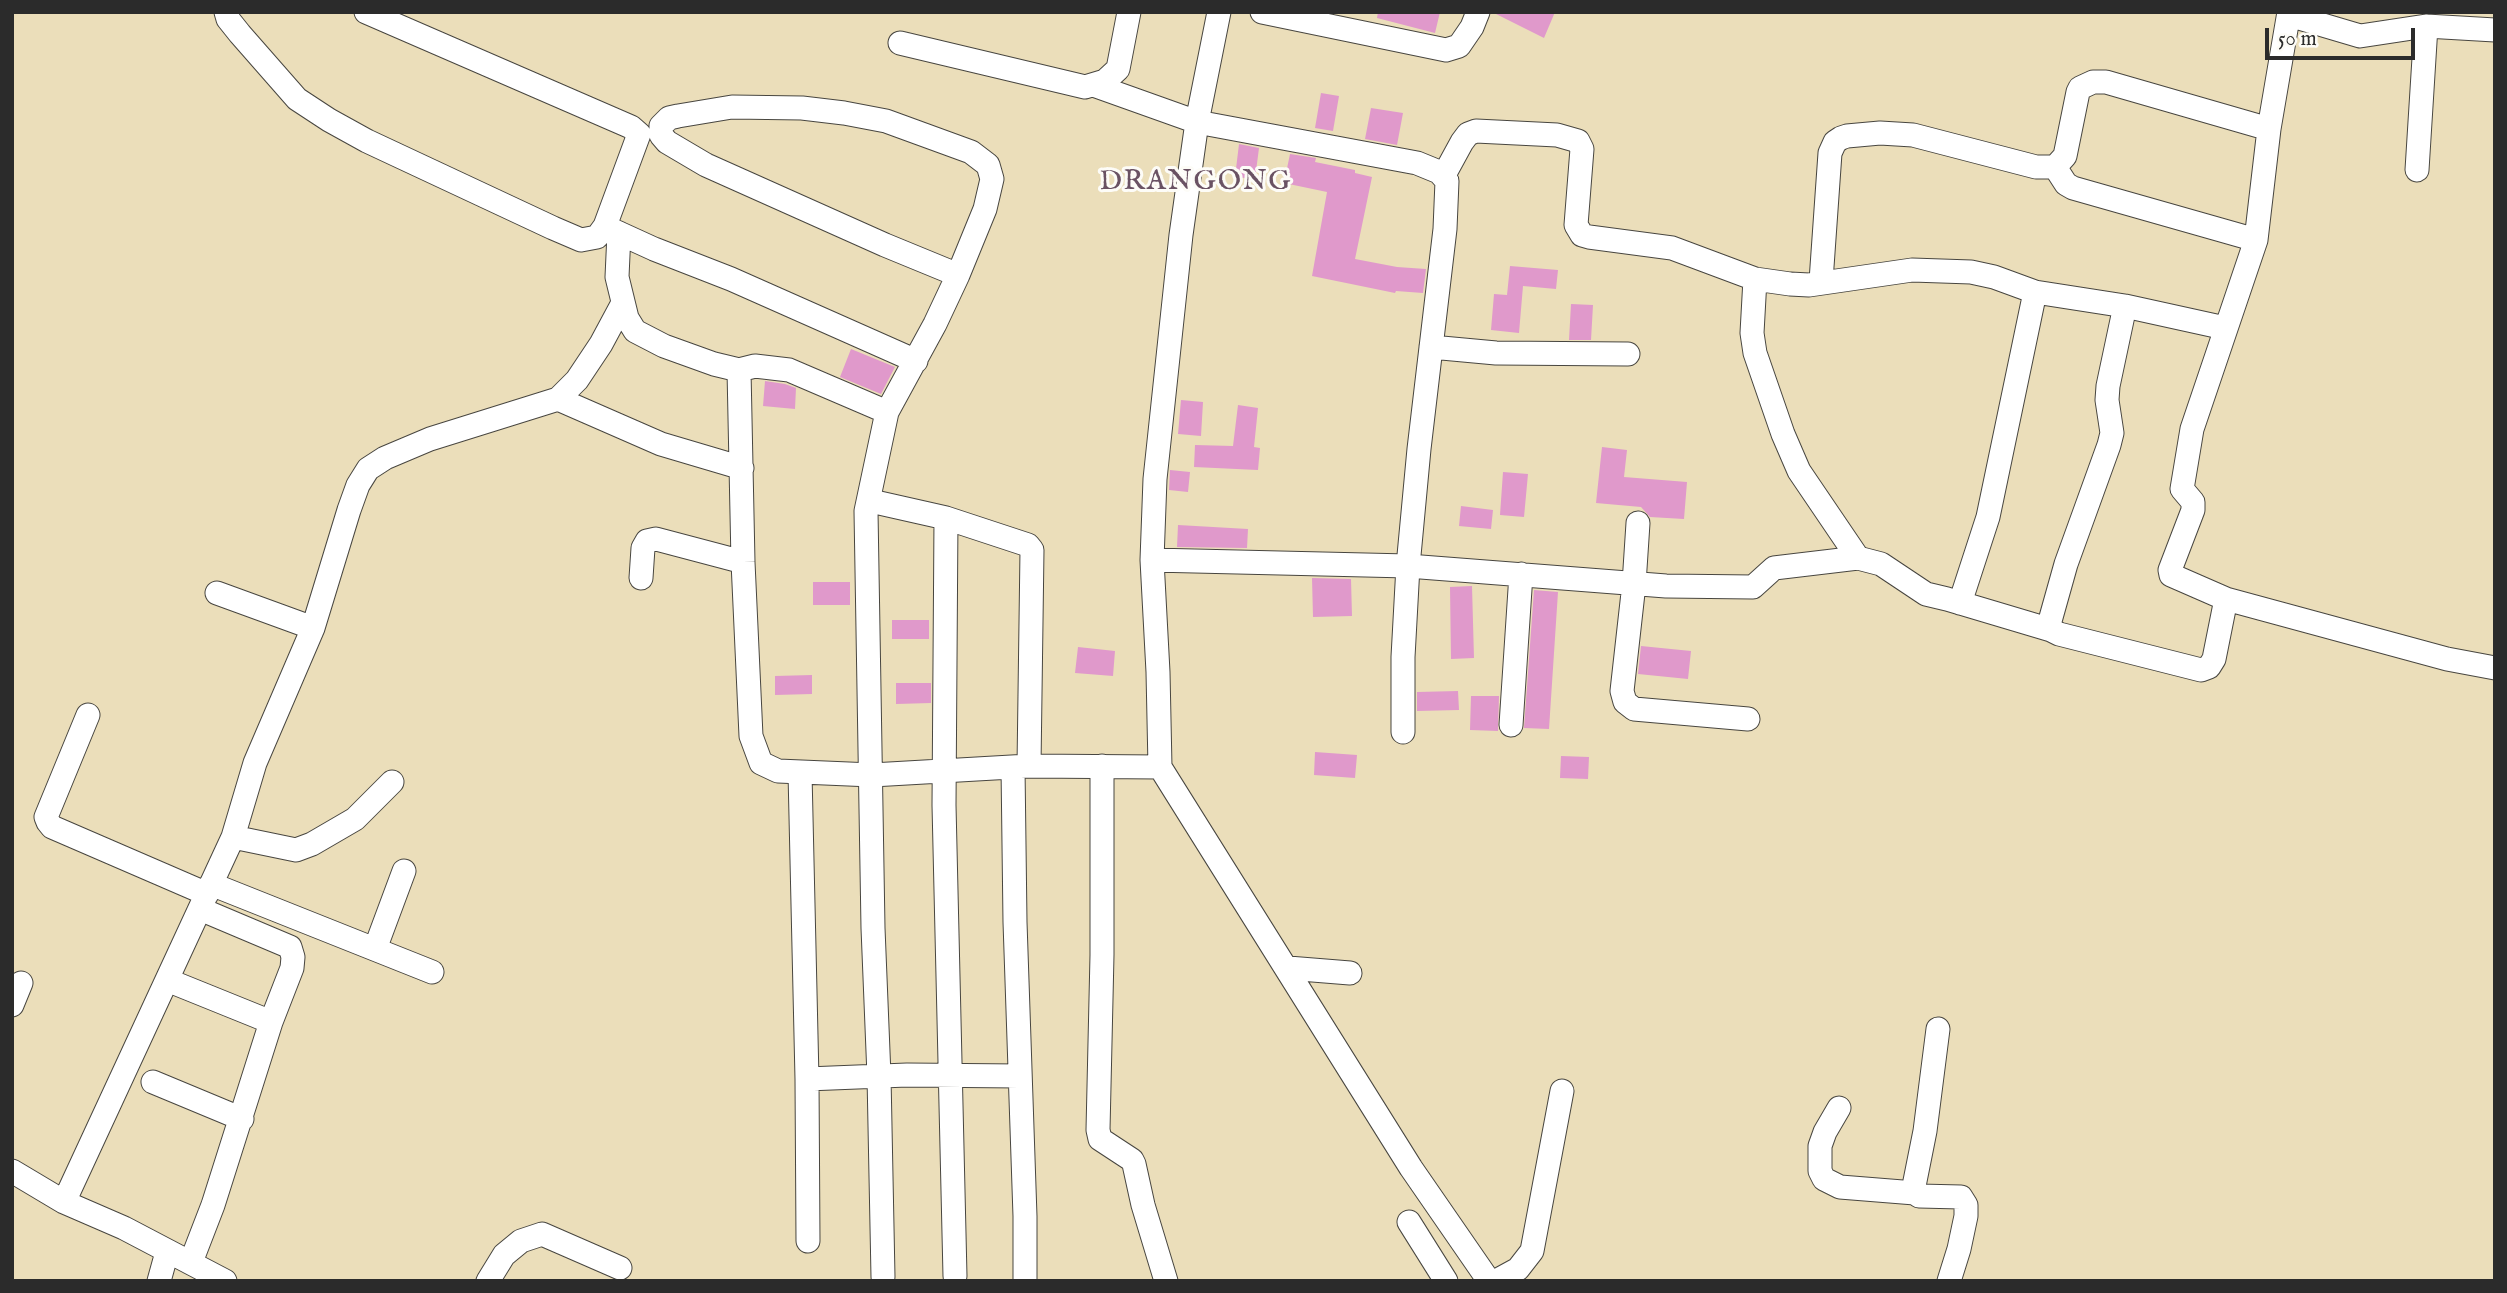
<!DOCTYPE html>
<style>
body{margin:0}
#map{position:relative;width:2507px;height:1293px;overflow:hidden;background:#ebdeba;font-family:"IM FELL English",serif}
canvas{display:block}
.frame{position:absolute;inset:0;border:14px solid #2b2b2b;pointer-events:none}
.scale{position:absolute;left:2265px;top:28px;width:150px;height:32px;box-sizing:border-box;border:4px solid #2b2b2b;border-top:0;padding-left:9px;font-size:21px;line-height:24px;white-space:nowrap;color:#2b2b2b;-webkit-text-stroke:5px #fdfcf7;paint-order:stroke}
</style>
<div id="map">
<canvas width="2507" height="1293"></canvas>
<div class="frame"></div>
<div class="scale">50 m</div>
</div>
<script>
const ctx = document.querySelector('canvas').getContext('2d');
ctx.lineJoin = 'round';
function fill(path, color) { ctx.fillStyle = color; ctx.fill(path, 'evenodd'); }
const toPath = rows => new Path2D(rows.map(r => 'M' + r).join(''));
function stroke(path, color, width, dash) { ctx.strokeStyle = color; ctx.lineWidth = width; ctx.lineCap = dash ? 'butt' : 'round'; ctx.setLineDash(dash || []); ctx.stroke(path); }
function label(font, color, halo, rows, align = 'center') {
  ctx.font = font + ' "IM FELL English",serif'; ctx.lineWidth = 6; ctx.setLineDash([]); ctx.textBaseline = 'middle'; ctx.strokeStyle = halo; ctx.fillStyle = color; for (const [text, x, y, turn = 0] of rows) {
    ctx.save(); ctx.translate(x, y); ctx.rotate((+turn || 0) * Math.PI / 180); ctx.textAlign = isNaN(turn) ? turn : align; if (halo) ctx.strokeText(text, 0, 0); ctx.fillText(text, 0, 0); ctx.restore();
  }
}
const building = toPath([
 [1378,12,1440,12,1435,33,1377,18],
 [1492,12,1555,12,1544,38],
 [1321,93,1339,96,1333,131,1315,128],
 [1371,108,1403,113,1397,145,1365,139],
 [1239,144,1259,148,1255,179,1235,177],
 [1290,154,1316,158,1315,162,1355,170,1355,173,1372,177,1355,259,1397,267,1426,269,1423,293,1396,291,1395,293,1312,276,1327,192,1284,183],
 [1510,266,1558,270,1556,289,1523,286,1519,333,1491,330,1494,294,1507,295],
 [1571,304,1593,305,1591,340,1569,340],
 [851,349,895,367,881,394,840,377],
 [765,381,785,384,796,388,795,409,763,406],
 [1181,400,1203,402,1201,436,1178,434],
 [1238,405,1258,408,1254,447,1260,448,1258,470,1194,467,1195,445,1233,446],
 [1602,447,1627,450,1624,477,1687,482,1684,519,1650,517,1641,507,1596,503],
 [1170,470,1190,472,1188,492,1169,490],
 [1503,472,1528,474,1524,517,1500,515],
 [1461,506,1493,510,1491,529,1459,526],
 [1178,525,1248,529,1247,548,1177,547],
 [1312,578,1351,579,1352,616,1313,617],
 [813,582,850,582,850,605,813,605],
 [1472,586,1474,658,1451,659,1450,587],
 [1534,590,1558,592,1549,729,1524,728],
 [892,620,929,620,929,639,892,639],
 [1641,646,1691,651,1688,679,1638,674],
 [1078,647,1115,651,1113,676,1075,673],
 [812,675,812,694,775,695,775,676],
 [896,683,931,683,931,703,896,704],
 [1458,691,1459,710,1417,711,1417,692],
 [1471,696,1499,696,1498,731,1470,730],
 [1315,752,1357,755,1355,778,1314,775],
 [1561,756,1589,757,1588,779,1560,778]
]);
const minor = toPath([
 [226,12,228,19,240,34,297,99,329,120,367,141,553,228,581,240,597,237,605,226,639,134,631,127,366,12],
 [1219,12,1197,122,1181,235,1155,479,1152,560,1158,672,1160,767,1411,1168,1489,1281],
 [1262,12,1446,50,1459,46,1472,27,1478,12],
 [2289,12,2269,129,2256,240,2192,429,2182,489,2193,502,2193,510,2170,570,2171,575,2226,599,2447,659,2495,668],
 [2289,15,2360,36,2426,26,2495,30],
 [900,43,1085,87,1105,81,1118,69,1129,12],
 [1096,86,1197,122,1417,163,1439,172,1447,181,1445,229,1419,449,1408,566,1403,657,1403,732],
 [2055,167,2065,156,2078,92,2080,88,2093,82,2106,82,2269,129],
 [2055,167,2066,184,2073,188,2256,240],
 [2417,170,2426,26],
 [1444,175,1462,142,1468,134,1476,131,1557,135,1578,141,1582,149,1576,225,1582,235,1589,237,1672,248,1755,279,1790,284,1809,285,1912,270,1971,272,1994,277,2035,292,2125,306,2225,328],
 [608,228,654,249,731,279,916,361],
 [619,233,617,277,627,318,635,331,664,346,714,364,739,370,743,562,751,736,761,763,778,771,872,775,1029,766,1160,767],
 [1755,279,1752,333,1755,353,1783,434,1799,471,1858,558],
 [1821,281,1830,153,1835,142,1841,138,1847,136,1880,133,1913,135,2036,167,2055,167],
 [2125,306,2108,386,2107,400,2112,433,2109,445,2066,564,2050,621,2051,630,2059,634,2201,670,2209,667,2214,659,2226,599],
 [1431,347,1496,353,1628,354],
 [739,370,755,366,789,370,887,412],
 [558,399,577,380,601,344,623,303],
 [868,505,875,502,946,518,944,805,955,1276],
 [946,518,1028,545,1032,550,1029,766],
 [1638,523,1634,584,1622,691,1625,702,1634,709,1748,719],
 [1152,560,1408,566,1666,586,1753,587,1774,568,1858,558,1881,564,1926,594,1947,599,2051,630],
 [641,578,643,548,647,541,656,539,743,562],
 [217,593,313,628],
 [1960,603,1988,517,2035,292],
 [88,715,46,817,48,822,52,827,207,894],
 [1511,725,1521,574],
 [1102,766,1102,955,1098,1130,1100,1139,1132,1160,1134,1164,1143,1205,1166,1281],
 [1013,767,1015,922,1025,1216,1025,1281],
 [800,773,807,1079,808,1241],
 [233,837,296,850,312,844,355,819,392,782],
 [211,884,432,972],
 [375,949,404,871],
 [1288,968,1350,973],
 [172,982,271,1022],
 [12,1005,21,983],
 [1938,1029,1925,1131,1914,1186,1915,1193,1919,1196,1961,1197,1966,1205,1966,1216,1959,1249,1949,1281],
 [807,1079,907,1075,1020,1076],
 [153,1082,242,1119],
 [1839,1108,1825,1132,1820,1146,1820,1171,1824,1179,1840,1187,1915,1193],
 [12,1171,64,1202,124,1228,225,1281],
 [64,1202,233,837,255,763,313,628,349,510,358,485,368,469,385,458,430,439,558,399,661,444,742,468],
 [1409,1222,1446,1281],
 [191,1262,213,1205,271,1022,292,968,293,957,290,947,200,909],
 [883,1277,879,1076,873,928,866,511,887,412,935,324,958,275,985,209,992,179,988,165,971,152,886,121,844,113,802,108,732,107,678,116,669,118,661,126,661,135,667,142,706,165,885,245,958,275],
 [159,1281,167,1252],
 [488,1281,504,1255,521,1241,542,1234,620,1268],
 [1496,1281,1518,1269,1532,1251,1562,1091]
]);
const quarterNames = [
 ["DRANGONG",1196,183]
];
fill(building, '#e099cb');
stroke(minor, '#484640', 25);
stroke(minor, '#fff', 23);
ctx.letterSpacing = '2px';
label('28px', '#6a5263', '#fdfcf7', quarterNames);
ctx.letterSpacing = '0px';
</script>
